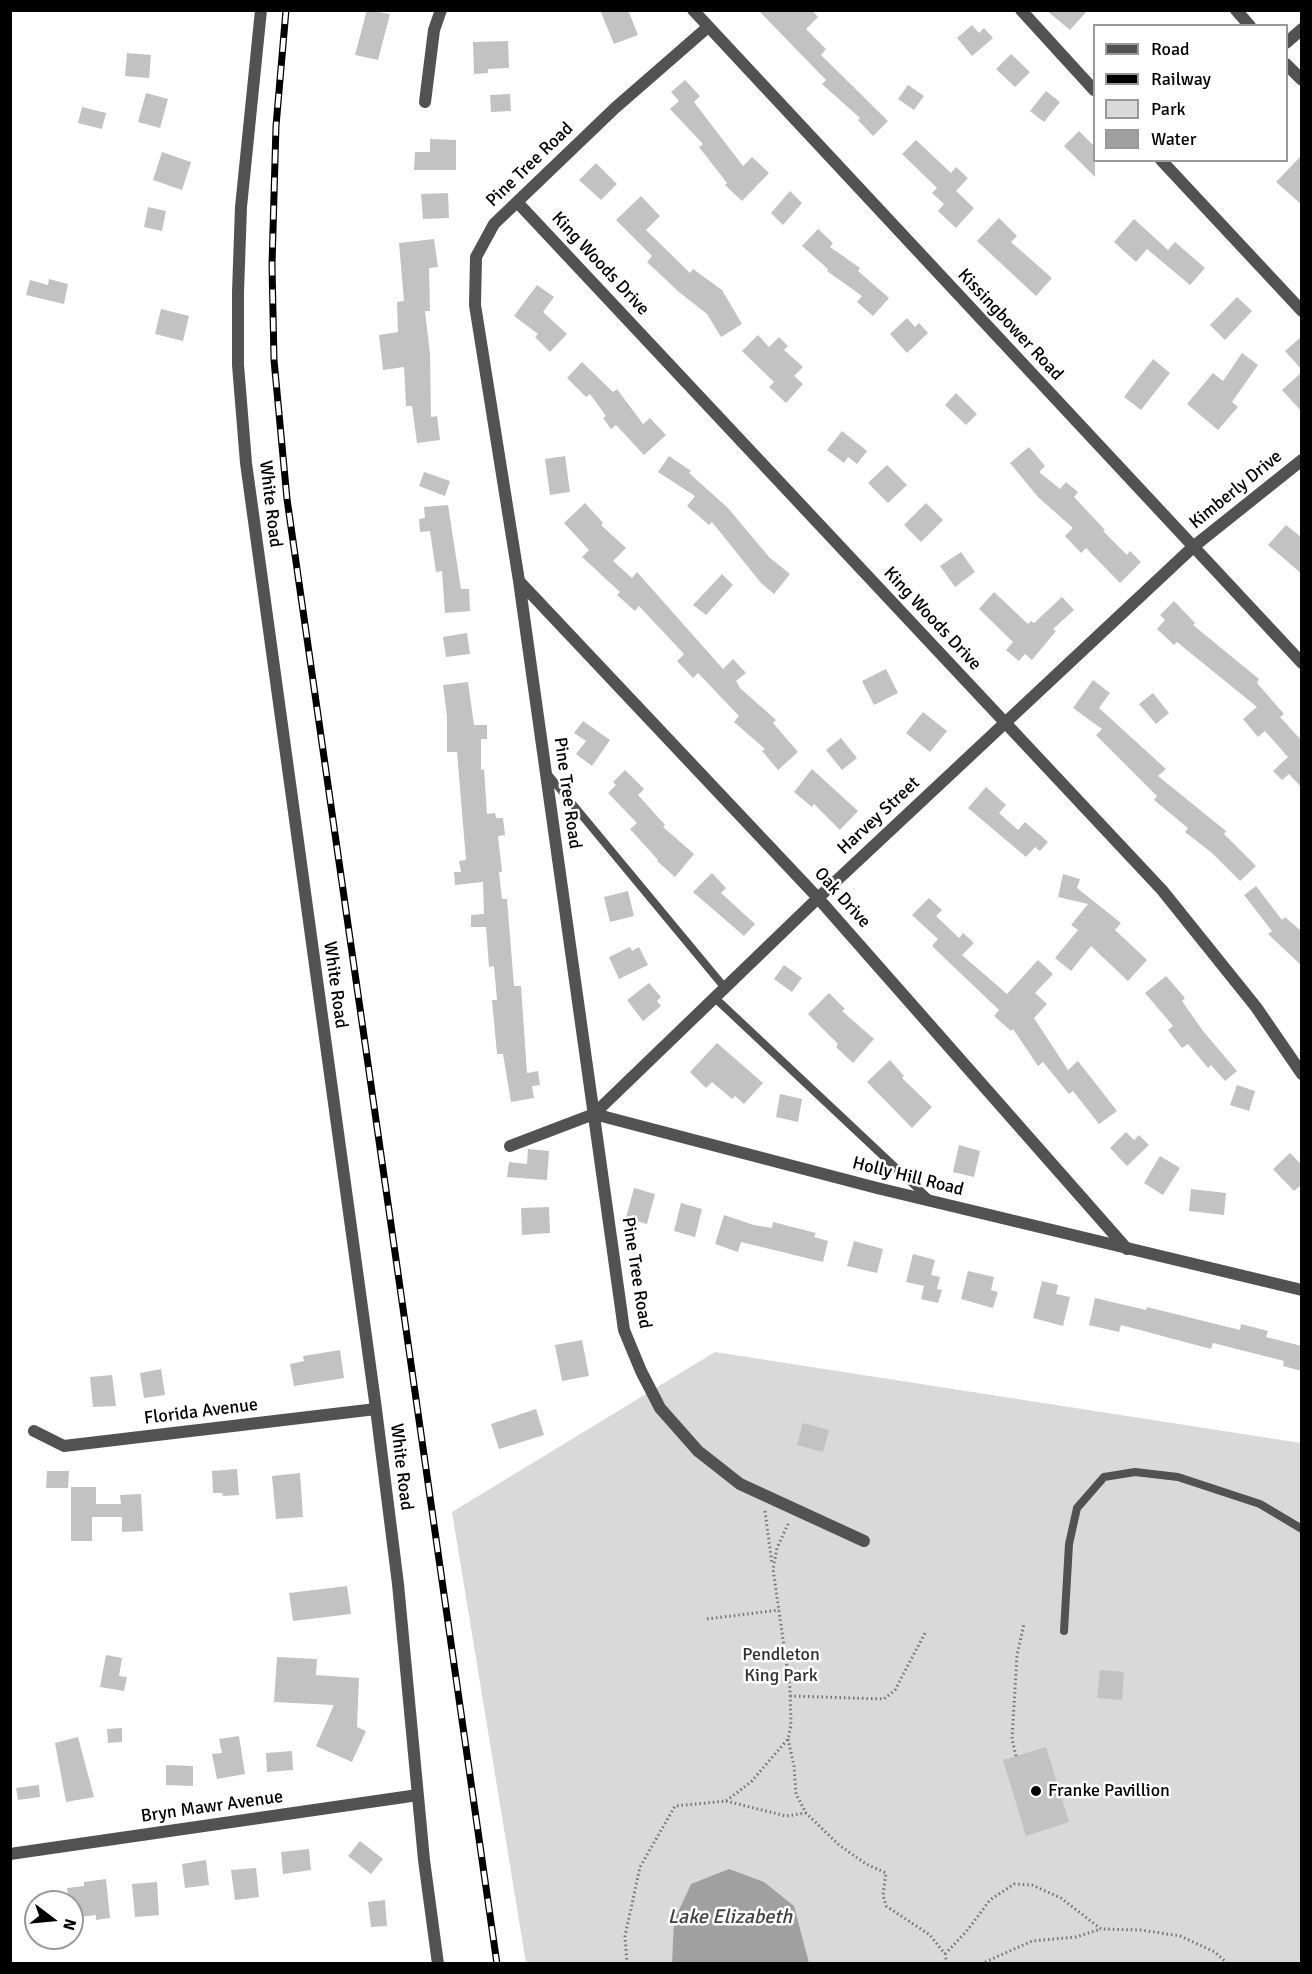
<!DOCTYPE html>
<style>
body{margin:0}
#map{position:relative;width:1312px;height:1974px;overflow:hidden;background:#fff;font-family:Signika,sans-serif}
canvas{display:block}
.frame{position:absolute;inset:0;border:12px solid #000;pointer-events:none}
.legend{position:absolute;left:1093px;top:24px;width:195px;height:138px;box-sizing:border-box;background:#fff;border:2px solid #999;margin:0;padding:8px 10px;list-style:none;font-size:18px;color:#000}
.legend li{display:flex;align-items:center;gap:12px;height:30px}
.legend b{width:30px;border:2px solid #999}
.north{position:absolute;left:24px;top:1890px;width:60px;height:60px;box-sizing:border-box;background:#fff;border:2px solid #999;border-radius:50%;rotate:106deg;font-size:16px;font-weight:700;line-height:24px;text-align:center;color:#000}
.north::after{content:'';display:block;margin:auto;width:21px;height:27px;background:#000;clip-path:polygon(50% 0,100% 100%,50% 72%,0 100%)}
</style>
<div id="map">
<canvas width="1312" height="1974"></canvas>
<div class="frame"></div>
<ul class="legend">
<li><b style="height:8px;background:#525252"></b>Road</li>
<li><b style="height:8px;background:#000"></b>Railway</li>
<li><b style="height:16px;background:#d9d9d9"></b>Park</li>
<li><b style="height:16px;background:#a0a0a0"></b>Water</li>
</ul>
<div class="north">N</div>
</div>
<script>
const ctx = document.querySelector('canvas').getContext('2d');
ctx.lineJoin = 'round';
function fill(path, color) { ctx.fillStyle = color; ctx.fill(path, 'evenodd'); }
const toPath = rows => new Path2D(rows.map(r => 'M' + r).join(''));
function stroke(path, color, width, dash) { ctx.strokeStyle = color; ctx.lineWidth = width; ctx.lineCap = dash ? 'butt' : 'round'; ctx.setLineDash(dash || []); ctx.stroke(path); }
function label(font, color, halo, rows, align = 'center') {
  ctx.font = font + ' Signika,sans-serif'; ctx.lineWidth = 5; ctx.setLineDash([]); ctx.textBaseline = 'middle'; ctx.strokeStyle = halo; ctx.fillStyle = color; for (const [text, x, y, turn = 0] of rows) {
    ctx.save(); ctx.translate(x, y); ctx.rotate((+turn || 0) * Math.PI / 180); ctx.textAlign = isNaN(turn) ? turn : align; if (halo) ctx.strokeText(text, 0, 0); ctx.fillText(text, 0, 0); ctx.restore();
  }
}
const green = toPath([
 [715,1352,1301,1443,1301,1963,526,1963,452,1512]
]);
const water = toPath([
 [729,1869,764,1882,794,1906,809,1963,672,1963,674,1921,691,1884]
]);
const building = toPath([
 [367,10,390,14,378,60,355,55],
 [600,10,628,10,638,35,614,44],
 [758,10,812,10,818,17,806,29,826,49,821,55,888,121,873,136,858,120,860,118,822,84,826,80],
 [1046,10,1088,10,1070,30],
 [972,25,979,33,984,28,993,38,972,56,957,38],
 [508,41,509,68,488,69,488,73,474,74,473,42],
 [127,53,151,55,149,78,125,76],
 [1011,54,1030,72,1015,87,996,69],
 [685,80,700,96,694,102,743,166,752,157,769,173,742,201,725,185,727,183,699,147,703,144,670,109,679,101,671,92],
 [908,85,924,96,914,110,898,99],
 [1046,91,1060,102,1044,122,1030,111],
 [146,93,168,99,160,128,138,122],
 [510,94,511,111,491,112,490,95],
 [82,107,106,113,102,129,78,123],
 [1079,131,1095,147,1095,177,1064,146],
 [430,139,456,140,456,170,414,170,415,152,430,152],
 [916,140,951,173,956,167,968,178,956,191,974,208,956,228,938,211,944,204,932,193,937,188,902,154],
 [162,152,191,162,182,190,153,180],
 [1302,155,1302,205,1276,182],
 [596,163,617,184,601,200,579,180],
 [790,191,802,203,783,225,771,213],
 [448,193,449,218,423,219,421,194],
 [641,196,660,216,646,230,690,273,693,269,722,290,742,324,721,337,707,314,679,292,647,262,652,256,616,220],
 [148,207,166,211,162,231,144,227],
 [999,218,1017,236,1011,242,1052,278,1036,296,977,241],
 [1134,219,1168,250,1175,242,1205,268,1190,285,1147,249,1136,262,1114,242],
 [818,229,833,243,830,247,860,268,858,271,889,298,873,316,857,302,862,296,827,271,828,269,802,246],
 [434,239,438,267,429,268,430,311,425,311,430,354,431,417,437,416,440,440,417,443,412,406,406,406,404,367,383,370,379,335,398,332,397,302,404,301,399,243],
 [49,279,68,284,64,304,26,295,30,280,48,285],
 [537,285,554,297,543,312,567,334,550,352,535,337,538,334,514,316],
 [1237,297,1252,311,1225,340,1210,325],
 [161,309,189,316,183,341,155,334],
 [907,318,915,327,919,323,928,333,907,353,890,334],
 [758,335,769,347,779,337,788,346,784,350,803,367,794,376,803,384,786,403,769,387,774,382,742,351],
 [1302,336,1302,370,1285,351],
 [1242,353,1258,365,1232,402,1238,407,1218,430,1187,404,1213,373,1223,381],
 [1153,359,1170,373,1141,410,1124,397],
 [582,362,613,392,617,389,643,424,650,418,666,435,644,455,616,425,611,429,603,418,606,416,590,394,586,397,567,378],
 [1302,372,1302,412,1282,390],
 [956,393,977,414,966,425,945,405],
 [842,431,867,451,857,464,848,457,844,463,827,450],
 [1029,447,1045,466,1039,472,1060,489,1066,482,1078,492,1074,497,1105,530,1103,531,1127,555,1130,551,1141,562,1120,583,1086,548,1081,553,1065,536,1073,528,1038,497,1010,463],
 [565,456,570,492,550,495,545,459],
 [669,456,691,471,689,473,728,508,769,557,790,574,774,594,761,583,712,522,709,525,687,506,695,496,658,472],
 [887,465,907,485,888,503,868,483],
 [424,472,450,481,445,496,419,486],
 [585,503,603,523,601,525,626,548,613,561,632,578,637,572,723,669,733,659,746,673,736,681,740,688,776,720,773,723,798,752,778,770,762,751,765,749,734,722,739,716,698,673,693,678,677,661,684,654,639,606,635,611,617,595,620,592,582,557,589,550,564,523],
 [926,503,943,520,921,542,904,525],
 [448,505,461,589,469,589,470,611,445,613,442,571,436,572,430,531,420,532,419,519,425,518,424,507],
 [1286,525,1302,538,1302,574,1268,545],
 [961,552,975,572,955,587,940,566],
 [722,574,733,585,706,615,693,605],
 [994,592,1028,624,1031,621,1034,623,1062,597,1074,610,1053,629,1056,631,1032,660,1025,654,1019,661,1006,650,1013,642,979,609],
 [1174,601,1195,623,1193,625,1259,679,1257,683,1284,714,1280,717,1302,741,1302,788,1289,774,1282,780,1273,771,1288,757,1265,731,1258,737,1243,719,1257,707,1177,642,1174,645,1157,629,1165,620,1160,615],
 [467,633,470,654,446,657,443,637],
 [886,669,898,693,874,705,862,681],
 [1093,680,1110,693,1099,708,1166,769,1158,776,1226,831,1224,834,1256,866,1240,881,1212,853,1185,832,1188,828,1154,800,1157,796,1096,735,1102,729,1073,708],
 [468,682,474,725,487,725,487,739,481,739,481,770,484,769,487,814,495,813,496,818,503,818,505,835,498,836,502,872,499,872,502,899,507,899,514,986,521,986,527,1073,538,1071,540,1085,532,1086,534,1098,511,1102,503,1054,497,1054,492,1000,497,1000,494,966,489,967,486,927,471,927,471,915,484,914,483,882,455,885,454,872,461,872,459,861,466,860,457,752,447,752,447,717,443,685],
 [1153,693,1169,713,1156,724,1139,704],
 [923,712,947,731,930,752,906,733],
 [583,721,610,740,592,766,576,754,586,741,574,733],
 [841,738,857,758,842,770,826,750],
 [812,769,858,811,840,830,814,804,812,807,794,792],
 [625,770,644,789,638,795,665,825,663,827,694,854,675,877,657,861,658,860,630,829,637,823,608,793,616,785,613,782],
 [986,787,1006,805,999,813,1018,830,1025,822,1048,842,1040,851,1035,847,1026,857,968,808],
 [712,873,726,888,721,893,755,924,744,936,693,892],
 [1063,874,1080,879,1077,888,1121,923,1115,930,1147,960,1128,981,1091,946,1071,971,1055,958,1078,930,1071,925,1088,904,1058,897],
 [1256,886,1282,920,1285,917,1302,932,1302,966,1268,934,1272,931,1244,895],
 [628,891,634,916,610,922,604,897],
 [929,898,942,910,936,916,959,938,963,933,974,943,962,955,1007,994,1038,960,1053,974,1035,993,1047,1004,1034,1018,1068,1070,1078,1061,1117,1111,1099,1124,1073,1091,1069,1094,1043,1062,1038,1066,1013,1029,1011,1031,994,1016,999,1010,932,946,938,939,912,915],
 [630,947,632,951,639,947,648,965,619,979,609,957],
 [784,965,802,978,792,992,774,979],
 [1166,976,1185,998,1182,1001,1203,1031,1237,1071,1225,1081,1211,1065,1208,1068,1188,1044,1182,1048,1168,1030,1173,1026,1145,993],
 [649,983,661,997,657,1001,661,1006,643,1021,627,1000],
 [829,993,845,1009,842,1011,874,1039,853,1063,836,1047,838,1044,808,1014],
 [717,1043,763,1083,744,1104,735,1096,732,1099,712,1082,706,1088,690,1072],
 [890,1060,904,1076,902,1078,932,1107,912,1128,867,1082],
 [1237,1085,1255,1091,1249,1111,1230,1105],
 [780,1094,802,1099,798,1122,776,1117],
 [1126,1132,1134,1140,1139,1135,1149,1145,1127,1166,1110,1148],
 [959,1145,980,1151,974,1177,953,1172],
 [528,1149,549,1151,547,1180,507,1177,509,1162,527,1164],
 [1290,1153,1302,1165,1302,1184,1294,1191,1273,1169],
 [1160,1156,1180,1168,1163,1195,1144,1183],
 [634,1188,655,1194,647,1224,626,1218],
 [1191,1189,1226,1193,1224,1215,1189,1211],
 [681,1203,702,1209,695,1237,674,1231],
 [549,1207,550,1233,522,1235,521,1208],
 [724,1215,754,1225,772,1228,773,1222,816,1233,814,1237,828,1241,823,1262,741,1242,738,1252,715,1244],
 [854,1241,883,1249,877,1273,847,1266],
 [913,1254,935,1260,931,1275,940,1277,937,1289,942,1290,938,1303,921,1299,924,1286,906,1282],
 [968,1271,994,1277,991,1290,998,1292,993,1308,961,1299],
 [1042,1281,1058,1285,1056,1294,1070,1297,1063,1326,1033,1318],
 [1095,1298,1146,1310,1147,1307,1240,1330,1241,1324,1268,1331,1266,1337,1302,1346,1302,1371,1283,1366,1284,1361,1213,1343,1211,1349,1121,1325,1119,1332,1089,1325],
 [582,1340,589,1376,562,1381,555,1345],
 [340,1350,344,1378,294,1386,290,1364,304,1361,303,1356],
 [161,1369,165,1395,144,1398,140,1373],
 [112,1375,116,1406,93,1407,90,1377],
 [536,1409,544,1435,499,1449,491,1424],
 [803,1423,829,1430,823,1452,797,1445],
 [237,1469,239,1495,223,1496,222,1493,213,1493,212,1471],
 [47,1471,69,1471,68,1488,46,1488],
 [300,1473,303,1517,276,1519,272,1476],
 [71,1487,96,1487,96,1504,121,1504,120,1495,141,1494,143,1531,122,1532,122,1517,92,1517,92,1541,71,1541],
 [347,1586,351,1614,293,1621,289,1593],
 [106,1655,122,1658,119,1676,127,1677,124,1691,100,1687],
 [277,1657,317,1659,316,1675,359,1678,357,1727,366,1731,352,1762,316,1746,334,1705,274,1702],
 [1100,1670,1124,1672,1122,1700,1097,1698],
 [122,1728,122,1742,108,1743,107,1729],
 [239,1736,245,1774,217,1779,212,1754,222,1753,219,1739],
 [78,1737,94,1797,66,1802,55,1743],
 [1046,1747,1069,1822,1026,1836,1003,1760],
 [292,1751,293,1770,267,1772,266,1753],
 [166,1765,193,1766,193,1786,166,1785],
 [39,1785,40,1797,18,1800,16,1788],
 [360,1841,383,1859,371,1874,348,1856],
 [309,1849,311,1870,283,1874,281,1852],
 [206,1860,209,1885,185,1888,182,1864],
 [256,1868,259,1897,235,1900,231,1870],
 [106,1879,110,1918,96,1920,96,1915,72,1918,72,1902,69,1902,67,1888,84,1886,84,1882],
 [157,1882,159,1915,135,1917,132,1884],
 [385,1900,387,1926,371,1927,368,1902]
]);
const path = toPath([
 [765,1511,772,1564],
 [707,1619,779,1610],
 [790,1696,884,1699,895,1690,925,1633],
 [788,1739,794,1766,796,1794,806,1813,839,1845,866,1864,886,1873,883,1895,886,1906,930,1935,945,1954,947,1964],
 [1016,1756,1012,1739,1017,1655,1024,1624],
 [726,1801,786,1816,806,1813],
 [945,1954,966,1932,990,1900,1014,1884,1032,1885,1061,1898,1101,1929,1141,1930,1180,1936,1215,1952,1228,1964],
 [627,1964,625,1936,640,1867,675,1806,726,1801,751,1782,788,1739,791,1725,790,1688,773,1569,777,1548,789,1522],
 [981,1964,1032,1941,1076,1937,1101,1929]
]);
const service = toPath([
 [546,772,725,988],
 [715,998,929,1199],
 [1064,1631,1069,1544,1077,1508,1104,1477,1135,1472,1178,1477,1260,1504,1302,1529]
]);
const minor = toPath([
 [261,10,241,207,238,292,238,365,246,463,376,1409,398,1584,424,1860,438,1964],
 [1021,10,1094,90],
 [1236,10,1250,26],
 [708,27,615,108,494,224,476,257,475,305,519,581,624,1330,641,1371,660,1408,698,1451,740,1484,864,1541],
 [1286,43,1302,29],
 [1286,64,1302,80],
 [425,102,434,30,441,10],
 [1161,160,1302,311],
 [518,203,1162,890,1256,1007,1302,1074],
 [519,581,818,898,1127,1249],
 [594,1114,818,898,1193,547],
 [510,1146,594,1114,877,1188,1302,1290],
 [34,1431,64,1446,376,1409],
 [10,1854,418,1795]
]);
const tertiary = toPath([
 [693,10,1302,663],
 [1193,547,1302,460]
]);
const rail = toPath([
 [286,10,276,126,272,265,274,360,287,499,497,1964]
]);
const markers = [
 [1036,1791,6,"#000"]
];
const streetNames = [
 ["Pine Tree Road",530,165,-44],
 ["King Woods Drive",600,264,47],
 ["Kissingbower Road",1010,325,47],
 ["Kimberly Drive",1236,490,-39],
 ["White Road",270,504,83],
 ["King Woods Drive",932,619,47],
 ["Pine Tree Road",567,793,82],
 ["Harvey Street",879,816,-43],
 ["Oak Drive",842,898,48],
 ["White Road",335,985,82],
 ["Holly Hill Road",908,1177,14],
 ["Pine Tree Road",636,1273,81],
 ["Florida Avenue",201,1412,-7],
 ["White Road",401,1467,83],
 ["Bryn Mawr Avenue",212,1807,-8]
];
const parkNames = [
 ["Pendleton",781,1655],
 ["King Park",781,1676]
];
const poiNames = [
 ["Franke Pavillion",1048,1791]
];
const waterNames = [
 ["Lake Elizabeth",730,1918]
];
fill(green, '#d9d9d9');
fill(water, '#a0a0a0');
fill(building, '#c2c2c2');
stroke(path, '#747474', 3, [1.5, 3]);
stroke(service, '#525252', 8);
stroke(minor, '#525252', 12);
stroke(tertiary, '#525252', 12);
stroke(rail, '#000', 7);
stroke(rail, '#fff', 4.5, [14]);
for (const [x, y, r, color] of markers) { const dot = new Path2D(); dot.arc(x, y, r, 0, 2 * Math.PI); ctx.fillStyle = color; ctx.fill(dot); stroke(dot, '#fff', 2); }
label('18px', '#000', '#fff', streetNames);
label('18px', '#303030', '#fff', parkNames);
label('18px', '#000', '#fff', poiNames, 'left');
label('italic 20px', '#414141', '#fff', waterNames);
</script>
